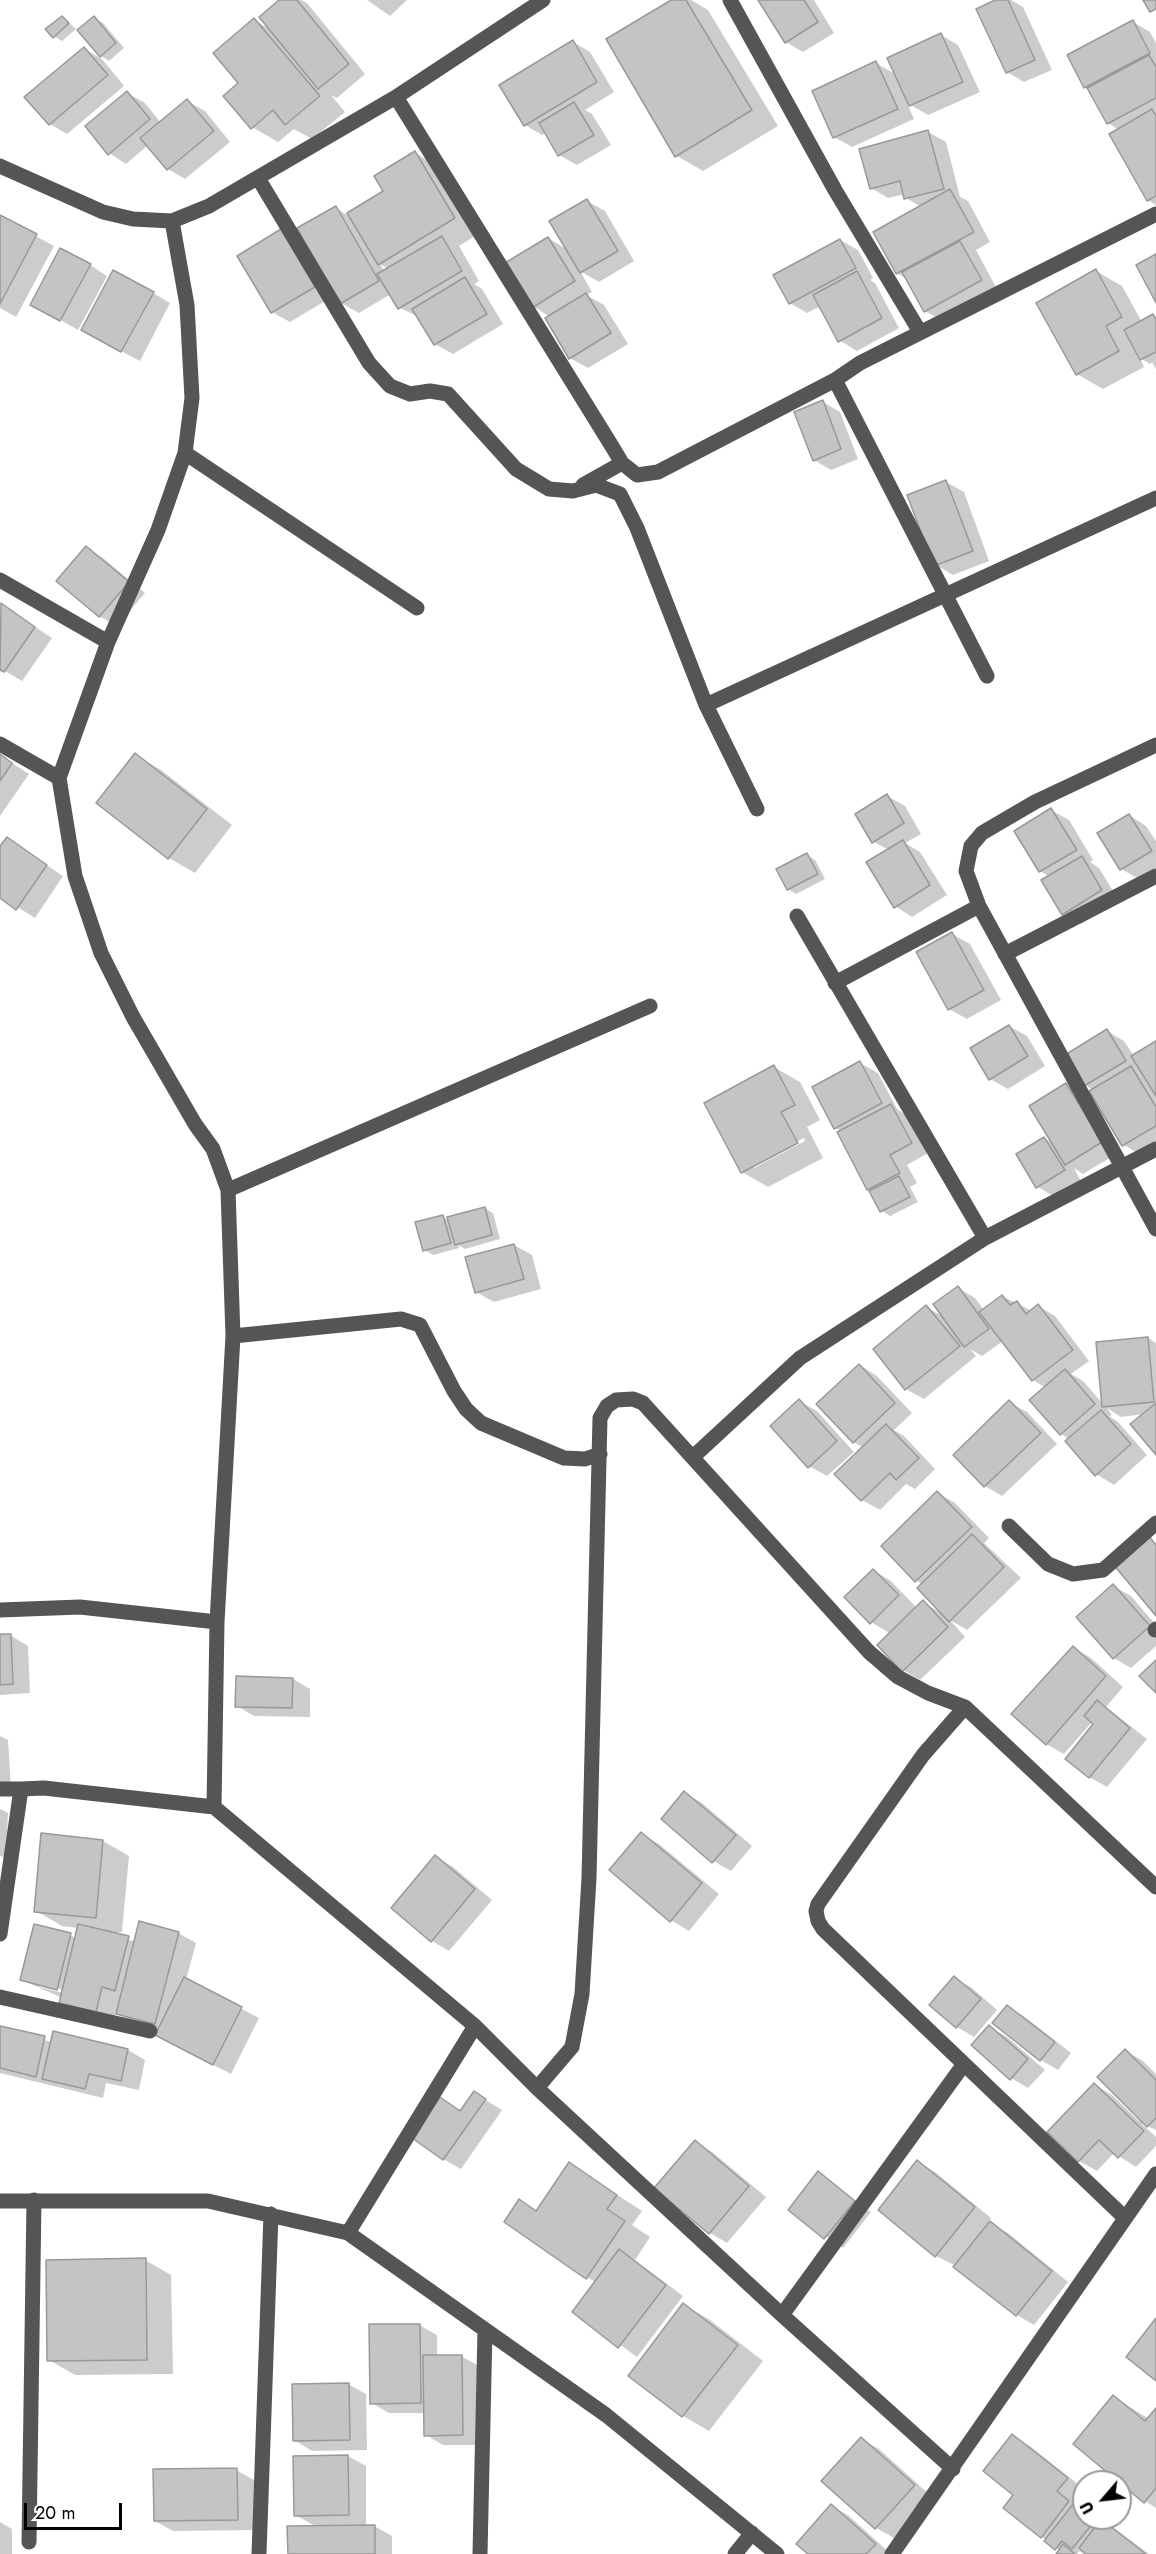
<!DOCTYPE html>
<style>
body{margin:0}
#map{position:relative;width:1156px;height:2554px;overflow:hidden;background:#fff;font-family:Jost,sans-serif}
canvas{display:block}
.north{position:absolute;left:1072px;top:2470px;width:60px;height:60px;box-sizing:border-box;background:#fff;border:2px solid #999;border-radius:50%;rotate:242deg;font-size:16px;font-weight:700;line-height:24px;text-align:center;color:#000}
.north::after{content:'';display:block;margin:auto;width:21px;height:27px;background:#000;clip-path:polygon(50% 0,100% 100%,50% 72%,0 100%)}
.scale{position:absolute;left:24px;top:2503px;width:98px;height:27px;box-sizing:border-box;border:3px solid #000;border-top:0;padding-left:8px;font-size:18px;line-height:21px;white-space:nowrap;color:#000;-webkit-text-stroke:4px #fff;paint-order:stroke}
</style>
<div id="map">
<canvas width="1156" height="2554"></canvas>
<div class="north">U</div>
<div class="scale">20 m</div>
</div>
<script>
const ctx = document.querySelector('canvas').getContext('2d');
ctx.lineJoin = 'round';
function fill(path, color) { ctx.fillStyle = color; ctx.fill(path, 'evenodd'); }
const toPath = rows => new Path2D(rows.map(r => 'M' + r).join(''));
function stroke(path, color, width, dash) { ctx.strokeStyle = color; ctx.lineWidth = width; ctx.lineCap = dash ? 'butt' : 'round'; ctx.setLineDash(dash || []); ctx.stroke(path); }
const shadow = toPath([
 [282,0,301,0,307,3,365,74,337,98,331,95,345,112,312,139,294,129,278,142,252,127,240,84,254,20,271,30],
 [367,0,407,0,390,16],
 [674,0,691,0,708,10,778,126,703,171,677,156],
 [760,0,814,0,834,33,803,52,786,42],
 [998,0,1011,0,1023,7,1052,70,1024,82,1007,72],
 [62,17,76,29,62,41,54,36],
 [94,18,103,23,124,48,109,61,101,56,79,31],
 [1133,22,1150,32,1156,43,1156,205,1148,200,1119,130,1108,123,1090,89,1085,87],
 [941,35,958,45,980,92,928,115,907,103,914,119,852,147,834,137,876,63,897,75],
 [573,42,590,52,614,92,585,110,592,114,611,145,577,165,559,155,546,133,542,135,525,125],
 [84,49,102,59,124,86,67,134,50,124],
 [127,93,145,103,161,123,187,101,205,111,230,142,185,179,168,169,148,145,126,164,109,153],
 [928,132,946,142,960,197,968,201,990,242,976,250,998,291,943,321,925,311,908,280,897,273,921,207,906,198,905,194,888,198,871,188],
 [415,153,441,168,480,233,459,246,479,281,474,284,482,289,503,324,453,354,435,344,419,317,400,308,391,294,359,313,341,303,336,208,347,215,385,192],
 [380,264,388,269,384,271],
 [587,201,605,211,634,261,599,282,580,271,592,292,586,295,604,305,628,344,588,368,570,358,550,317,533,306,548,238,568,250],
 [0,217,54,246,16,317,0,308],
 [281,231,332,297,290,322,272,312],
 [840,240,858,250,873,278,870,280,875,283,899,328,857,351,839,340,821,306,807,313,790,303],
 [90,265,107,276,78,330,50,314],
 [1096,271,1122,286,1142,322,1153,316,1156,318,1156,369,1152,362,1150,364,1140,358,1144,367,1103,389,1077,374],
 [153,293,170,303,140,361,100,340],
 [823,402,840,412,858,459,831,470,814,460],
 [946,482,964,492,989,561,953,575,936,565],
 [86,548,103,558,145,593,117,626,99,616],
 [2,605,52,638,22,681,0,668],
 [0,755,29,774,0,816],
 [135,755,161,770,232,825,195,873,169,858,98,803],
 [887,796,905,806,921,834,905,843,920,852,947,895,912,917,895,906,889,850,874,842],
 [1051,810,1069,820,1093,860,1090,862,1099,868,1119,901,1081,924,1063,914,1050,877,1040,871,1016,831],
 [1129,815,1146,826,1156,841,1156,868,1139,879,1121,869],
 [7,839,63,876,35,918,0,896,0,849],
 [807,855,815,860,825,879,796,894,788,889],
 [952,934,970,944,1001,1000,967,1019,949,1009],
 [1009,1026,1027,1036,1045,1066,1008,1089,990,1079],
 [1107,1031,1124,1041,1134,1056,1156,1043,1156,1146,1141,1155,1124,1145,1093,1090,1085,1085],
 [860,1063,878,1073,897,1109,908,1116,928,1153,907,1165,917,1183,910,1187,918,1202,890,1216,882,1211,842,1131,835,1128],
 [774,1067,800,1082,820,1120,807,1127,823,1158,768,1187,742,1172],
 [804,1138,805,1141,754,1168,754,1164],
 [1066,1085,1084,1095,1118,1153,1083,1174,1074,1168,1081,1181,1055,1197,1038,1187,1044,1138,1054,1144],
 [484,1208,493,1213,500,1239,465,1249,458,1245,459,1248,433,1255,425,1250,443,1217,450,1221],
 [514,1245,532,1255,541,1289,494,1302,476,1292],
 [958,1288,975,1298,984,1310,1002,1296,1032,1311,1038,1306,1055,1316,1089,1361,1071,1374,1083,1381,1104,1405,1148,1338,1156,1343,1156,1452,1144,1414,1121,1417,1107,1408,1112,1415,1109,1416,1118,1422,1147,1455,1114,1485,1096,1474,1069,1439,1061,1434,1046,1388,1033,1380,1003,1341,982,1356,970,1349,976,1356,924,1399,906,1389,926,1307,944,1317],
 [860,1365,877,1376,912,1413,894,1430,904,1436,935,1469,915,1489,906,1484,880,1510,862,1500,837,1474,864,1448,853,1442],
 [799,1401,817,1411,854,1452,827,1476,809,1466],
 [1009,1402,1027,1412,1057,1444,1002,1496,985,1486,955,1455],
 [938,1493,955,1503,989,1538,984,1543,1021,1578,967,1630,950,1620,965,1637,920,1680,903,1670,891,1634,871,1622,873,1570,891,1581,917,1608,923,1602,941,1613,922,1585,883,1546],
 [1113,1586,1131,1596,1156,1625,1156,1646,1131,1668,1114,1658],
 [10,1635,28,1646,30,1693,0,1695,0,1636],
 [1073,1648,1091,1658,1123,1687,1106,1707,1147,1739,1107,1787,1089,1777,1095,1724,1092,1722,1064,1754,1046,1744],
 [293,1679,310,1689,310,1717,254,1716,237,1706],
 [0,1736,8,1740,11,1789,0,1789],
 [684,1793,702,1803,752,1846,731,1871,713,1861],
 [0,1809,8,1813,6,1857,0,1856],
 [641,1834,659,1844,719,1894,689,1931,671,1920],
 [43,1835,103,1841,129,1856,122,1932,110,1933,135,1942,178,1933,196,1943,186,1980,259,2018,231,2074,174,2045,159,2029,135,2023,116,2012,114,2021,22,1980,70,1935,76,1938,79,1928,62,1926,36,1911],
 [39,1984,64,1990,63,1993,39,1987],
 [436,1857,453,1867,492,1900,449,1951,432,1941],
 [954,1978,972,1988,997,2010,974,2037,957,2027],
 [1007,2007,1025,2017,1071,2053,1058,2070,1041,2060],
 [989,2027,1007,2037,1045,2070,1028,2088,1011,2078],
 [0,2028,52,2042,128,2050,145,2060,139,2090,106,2083,103,2098,0,2073],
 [1126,2051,1143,2061,1156,2074,1156,2130,1141,2123,1156,2137,1156,2146,1136,2167,1114,2153,1097,2171,1079,2161,1049,2132,1095,2085,1112,2095,1139,2121,1141,2119],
 [474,2093,502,2110,461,2169,443,2159,441,2099,462,2111],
 [695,2142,712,2152,766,2197,727,2243,710,2233,657,2188],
 [917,2162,935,2172,991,2218,988,2222,1008,2233,1068,2282,1034,2325,1017,2315,954,2265,936,2256],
 [570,2164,642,2211,632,2225,650,2237,635,2260,683,2296,637,2357,574,2311,595,2282,587,2277,520,2201,538,2211],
 [818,2173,871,2212,843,2248,790,2210],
 [145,2260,171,2275,173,2374,75,2375,49,2360],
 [684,2305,710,2320,763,2361,709,2431,683,2416,630,2375],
 [419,2325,437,2335,437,2356,461,2356,479,2366,480,2445,443,2445,426,2435,425,2413,389,2413,372,2403],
 [348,2384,366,2394,367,2450,312,2451,294,2440],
 [1114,2397,1149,2419,1156,2410,1156,2508,1145,2501],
 [1012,2436,1030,2446,1084,2489,1084,2518,1120,2518,1120,2501,1130,2509,1114,2528,1149,2554,1084,2554,1079,2551,1077,2554,1058,2554,1060,2551,1041,2536,1015,2494],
 [861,2439,879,2449,931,2496,894,2538,876,2528,824,2481],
 [348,2456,366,2466,366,2526,374,2526,392,2536,392,2554,289,2554,317,2527,295,2515,294,2457],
 [236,2470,254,2480,255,2530,173,2531,155,2521],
 [832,2506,849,2516,891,2554,810,2554],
 [0,2522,12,2529,12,2554,0,2554]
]);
const building = toPath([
 [279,0,297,0,349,64,318,89,259,17,279,0],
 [671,0,686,0,752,110,675,157,606,39,671,0],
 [758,0,804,0,818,22,785,43,758,0],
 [995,0,1008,0,1035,60,1006,73,976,9,995,0],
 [1143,0,1156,0,1156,9,1150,12,1143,0],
 [62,16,69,23,53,38,45,29,62,16],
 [94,16,116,43,100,57,77,30,94,16],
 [254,18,320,96,285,125,273,110,251,129,223,96,238,83,213,53,254,18],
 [1133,20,1150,53,1084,88,1067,55,1133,20],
 [941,33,963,82,909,106,887,58,941,33],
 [573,40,597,82,524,126,499,85,573,40],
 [84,47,108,75,49,125,24,97,84,47],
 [1149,55,1156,67,1156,98,1107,124,1087,88,1149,55],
 [876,61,898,109,833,138,812,91,876,61],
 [127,91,150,119,108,155,85,126,127,91],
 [187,99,214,131,167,170,140,138,187,99],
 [574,102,594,135,558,156,539,123,574,102],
 [1152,109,1156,116,1156,196,1147,201,1109,134,1152,109],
 [928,130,944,189,904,199,900,181,870,189,859,149,928,130],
 [415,151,455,218,378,265,347,213,383,191,374,176,415,151],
 [950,189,974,232,896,274,873,232,950,189],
 [587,199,618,251,580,273,549,221,587,199],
 [336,206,379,281,340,304,297,228,336,206],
 [0,215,37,234,0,304,0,215],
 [281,229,315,287,271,313,237,256,281,229],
 [442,236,462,271,398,309,377,274,442,236],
 [548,237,575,281,532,308,505,263,548,237],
 [840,239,856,268,789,304,773,275,840,239],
 [960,241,982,280,924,312,902,272,960,241],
 [60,248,91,264,60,321,30,305,60,248],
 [1156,254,1156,303,1136,265,1156,254],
 [1096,269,1122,317,1106,326,1119,351,1076,375,1036,303,1096,269],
 [113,270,154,292,121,352,81,330,113,270],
 [857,271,882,318,838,342,813,295,857,271],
 [465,277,487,314,434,345,412,309,465,277],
 [586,293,611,333,569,359,545,318,586,293],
 [1153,314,1156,319,1156,352,1140,360,1124,330,1153,314],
 [823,400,841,449,813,461,794,412,823,400],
 [946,480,973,551,934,566,907,495,946,480],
 [86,546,129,582,99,617,56,581,86,546],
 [1,603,35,627,4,672,0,670,1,603],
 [135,753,207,809,168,859,96,803,135,753],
 [0,754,12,763,0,781,0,754],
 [887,794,904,823,872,843,855,814,887,794],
 [1051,808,1077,850,1039,872,1014,831,1051,808],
 [1129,814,1152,851,1120,870,1097,833,1129,814],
 [7,837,47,865,16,910,0,898,0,846,7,837],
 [903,840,930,885,894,908,866,862,903,840],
 [807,853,818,874,787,890,776,869,807,853],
 [1082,856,1102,890,1062,915,1041,880,1082,856],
 [952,932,984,990,948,1010,916,952,952,932],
 [1009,1025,1028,1056,989,1080,970,1048,1009,1025],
 [1107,1029,1126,1061,1084,1086,1065,1055,1107,1029],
 [1156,1041,1156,1096,1131,1056,1156,1041],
 [860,1061,882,1103,834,1129,812,1087,860,1061],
 [774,1065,795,1105,781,1112,798,1143,741,1173,704,1103,774,1065],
 [1131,1066,1156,1107,1156,1126,1122,1146,1089,1091,1131,1066],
 [1066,1083,1102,1142,1065,1165,1029,1106,1066,1083],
 [891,1104,912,1143,890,1155,900,1173,867,1190,837,1132,891,1104],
 [1044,1137,1065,1170,1036,1188,1016,1154,1044,1137],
 [899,1176,910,1197,880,1212,869,1191,899,1176],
 [485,1207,492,1235,455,1245,447,1217,485,1207],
 [443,1215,451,1243,423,1251,415,1222,443,1215],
 [514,1244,524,1279,475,1293,465,1257,514,1244],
 [958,1286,989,1329,964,1347,933,1304,958,1286],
 [1002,1295,1010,1305,1017,1301,1026,1314,1038,1304,1073,1350,1032,1381,979,1312,1002,1295],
 [926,1305,960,1346,905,1390,873,1349,926,1305],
 [1148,1337,1154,1402,1102,1407,1096,1342,1148,1337],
 [859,1364,895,1403,853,1443,816,1404,859,1364],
 [1065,1369,1095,1404,1060,1435,1029,1400,1065,1369],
 [799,1399,837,1441,808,1468,770,1426,799,1399],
 [1009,1400,1041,1433,984,1487,953,1455,1009,1400],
 [1156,1403,1156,1455,1130,1424,1156,1403],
 [1101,1410,1131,1444,1095,1476,1065,1441,1101,1410],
 [886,1424,919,1458,896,1480,890,1473,861,1501,834,1474,886,1424],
 [937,1491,972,1527,915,1582,881,1546,937,1491],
 [972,1534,1004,1567,949,1622,917,1588,972,1534],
 [1148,1535,1156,1545,1156,1616,1113,1564,1148,1535],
 [873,1569,899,1595,870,1624,844,1597,873,1569],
 [1113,1584,1150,1626,1113,1659,1076,1617,1113,1584],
 [923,1600,948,1627,902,1672,877,1645,923,1600],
 [0,1634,11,1634,13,1684,0,1685,0,1634],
 [1073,1646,1106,1676,1046,1745,1011,1714,1073,1646],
 [1156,1660,1156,1693,1139,1676,1156,1660],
 [236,1676,293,1678,292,1708,235,1707,236,1676],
 [1097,1700,1130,1728,1089,1778,1065,1759,1093,1724,1084,1716,1097,1700],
 [684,1791,736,1835,712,1863,661,1819,684,1791],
 [641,1832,702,1883,670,1922,609,1870,641,1832],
 [41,1833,103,1840,96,1918,34,1912,41,1833],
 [435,1855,475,1889,431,1942,391,1908,435,1855],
 [139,1921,179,1932,155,2024,116,2014,139,1921],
 [34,1924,71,1933,57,1990,20,1980,34,1924],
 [78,1924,129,1936,115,1991,102,1987,96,2012,59,2003,78,1924],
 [954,1976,981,1999,956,2028,929,2005,954,1976],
 [184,1977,242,2007,213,2065,155,2035,184,1977],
 [1007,2005,1055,2042,1040,2061,992,2023,1007,2005],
 [989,2025,1028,2059,1010,2080,971,2045,989,2025],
 [0,2026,45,2036,36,2077,0,2068,0,2026],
 [53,2031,128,2049,121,2081,89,2074,85,2089,42,2079,53,2031],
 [1125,2049,1156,2080,1156,2118,1147,2127,1097,2077,1125,2049],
 [1094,2083,1144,2131,1118,2158,1099,2140,1078,2162,1047,2132,1094,2083],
 [474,2091,486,2099,443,2160,412,2138,440,2097,460,2111,474,2091],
 [695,2140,749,2186,709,2234,654,2188,695,2140],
 [917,2160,975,2207,935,2257,878,2210,917,2160],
 [569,2162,617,2195,607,2209,625,2221,586,2279,504,2222,519,2199,536,2211,569,2162],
 [818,2171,855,2201,824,2239,788,2210,818,2171],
 [990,2221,1052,2271,1016,2316,953,2267,990,2221],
 [619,2249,666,2285,618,2348,572,2312,619,2249],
 [146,2258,147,2360,47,2361,46,2260,146,2258],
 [683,2303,738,2345,682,2417,628,2376,683,2303],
 [1156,2318,1156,2381,1126,2357,1156,2318],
 [369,2324,420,2324,421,2403,370,2404,369,2324],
 [423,2355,462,2355,463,2435,424,2436,423,2355],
 [349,2383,350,2440,293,2441,292,2384,349,2383],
 [1113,2395,1145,2421,1156,2408,1156,2488,1144,2503,1073,2444,1113,2395],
 [1012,2434,1068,2478,1057,2491,1069,2501,1041,2538,1003,2508,1013,2495,983,2471,1012,2434],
 [861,2437,915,2485,875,2529,821,2481,861,2437],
 [348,2455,349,2515,294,2516,293,2456,348,2455],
 [237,2468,238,2520,154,2521,153,2469,237,2468],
 [1084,2490,1084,2518,1097,2518,1072,2549,1062,2541,1055,2550,1044,2541,1084,2490],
 [831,2504,876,2544,866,2554,808,2554,796,2544,831,2504],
 [1101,2519,1146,2554,1086,2554,1079,2548,1101,2519],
 [375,2525,375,2554,288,2554,287,2526,375,2525],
 [1063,2544,1075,2554,1056,2554,1063,2544]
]);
const minor = toPath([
 [730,0,835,190,920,332],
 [396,97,613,448,622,463,637,475,658,472,835,380,860,363,1156,214],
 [0,166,103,212,133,219,172,221,209,206,396,97,543,0],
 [258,178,369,363,390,386,410,394,430,391,448,394,516,469,549,489,573,491,596,485,620,494,637,528,706,705,757,809],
 [172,221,187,305,192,398,185,453,158,530,108,642,59,778,75,876,101,953,133,1017,195,1124,213,1149,228,1190,233,1336,217,1622,214,1807],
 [835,380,987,676],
 [185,453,417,608],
 [583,485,622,463],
 [0,580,108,642],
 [706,705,1156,498],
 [0,744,59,778],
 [1156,745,1035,802,982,833,971,846,966,871,979,906,1156,1229],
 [797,916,985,1238],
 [1005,954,1156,876],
 [835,983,979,906],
 [228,1190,650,1006],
 [233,1336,401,1319,420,1325,454,1391,466,1409,481,1423,564,1458,585,1459,600,1454],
 [694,1456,800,1358,985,1238,1156,1149],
 [1009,1526,1048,1564,1073,1574,1103,1570,1156,1523],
 [0,1610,80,1607,217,1622],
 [1155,1630,1156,1629],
 [965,1707,923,1755,818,1904,816,1911,818,1921,823,1929,1125,2218],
 [0,1789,21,1789],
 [0,1934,21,1789,44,1788,214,1807,475,2026,537,2088,782,2315,953,2469],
 [0,1997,150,2031],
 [537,2088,572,2047,582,1994,589,1878,600,1418,607,1406,616,1400,633,1399,643,1403,869,1652,898,1677,928,1693,965,1707,1156,1887],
 [0,2201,208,2201,348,2233,606,2415,777,2554],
 [348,2233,475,2026],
 [782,2315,964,2064],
 [29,2542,34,2200],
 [259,2554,271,2214],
 [480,2554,485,2330],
 [735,2554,752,2533],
 [892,2554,1156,2174]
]);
fill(shadow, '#0003');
fill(building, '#c4c4c4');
stroke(building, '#999', 1.5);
stroke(minor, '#555', 15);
</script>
